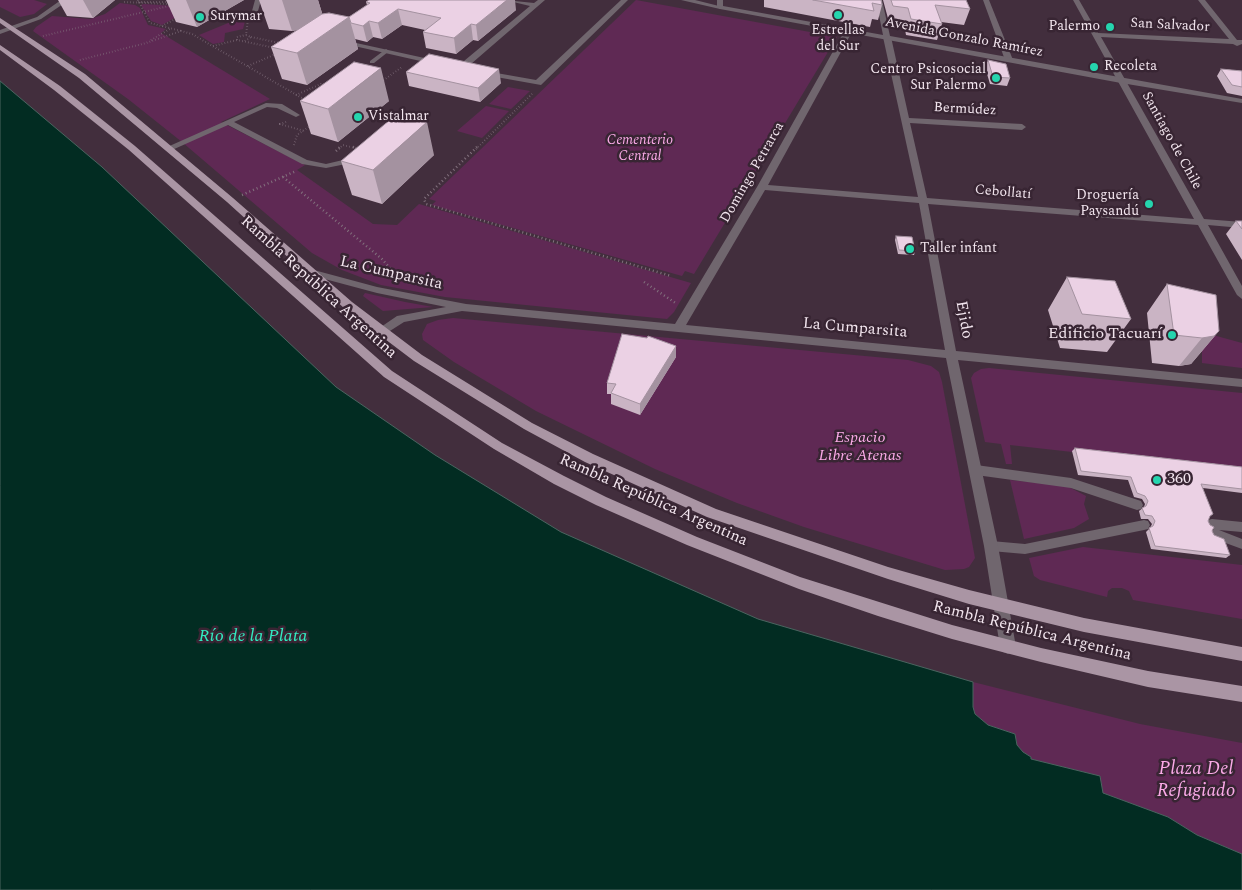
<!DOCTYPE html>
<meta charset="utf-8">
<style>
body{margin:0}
canvas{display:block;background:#422e3d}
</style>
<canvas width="1242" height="890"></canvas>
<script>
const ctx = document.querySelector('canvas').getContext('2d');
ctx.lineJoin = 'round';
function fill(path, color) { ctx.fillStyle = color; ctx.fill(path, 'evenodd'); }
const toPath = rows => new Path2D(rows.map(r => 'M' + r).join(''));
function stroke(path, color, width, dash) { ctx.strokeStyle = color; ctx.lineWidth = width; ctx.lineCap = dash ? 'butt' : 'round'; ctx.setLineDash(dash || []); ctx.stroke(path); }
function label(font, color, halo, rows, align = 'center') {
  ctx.font = font + ' Spectral,serif'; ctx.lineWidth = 5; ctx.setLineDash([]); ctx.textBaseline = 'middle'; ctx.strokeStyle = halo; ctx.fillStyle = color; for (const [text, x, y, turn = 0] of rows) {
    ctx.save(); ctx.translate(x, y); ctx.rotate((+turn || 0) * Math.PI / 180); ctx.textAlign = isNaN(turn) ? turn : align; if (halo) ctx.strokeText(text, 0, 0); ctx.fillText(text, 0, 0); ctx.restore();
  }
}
const green = toPath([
 [0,0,34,0,47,4,34,14,20,17,0,7],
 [636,0,837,37,694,274,685,271,682,276,432,205,436,201,429,199],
 [120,3,135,5,140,8,148,25,166,29,161,33,270,99,221,122,305,165,297,170,373,224,397,225,419,204,691,283,674,312,667,319,445,297,381,285,342,270,312,253,182,142,128,99,33,31,36,27,52,16,90,19,105,14],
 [144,4,190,7,192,8,162,25,151,21,141,5],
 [238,19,245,21,243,29,225,33,224,42,213,44,199,35],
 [508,87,530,91,511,109,489,104],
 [486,106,509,111,482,138,457,131],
 [365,293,405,302,433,307,383,311,363,296],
 [453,318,908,360,931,366,939,372,942,382,975,558,969,567,964,569,945,570,804,527,737,503,655,469,536,411,454,362,423,340,422,334,427,324,438,320],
 [1202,332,1242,343,1242,368,1202,363],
 [989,368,1242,393,1242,471,1010,445,1012,464,1006,464,1001,444,985,442,971,378,974,373,981,369],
 [1010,480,1067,486,1086,496,1084,504,1089,519,1074,528,1024,539],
 [1083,547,1242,565,1242,619,1133,600,1129,591,1122,588,1112,588,1108,591,1107,597,1040,580,1034,576,1029,558],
 [973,682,1140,724,1242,743,1242,854,1197,835,1168,817,1102,793,1100,776,1030,759,1031,757,1023,752,1017,745,1015,734,988,725,975,714,973,707]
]);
const water = toPath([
 [0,81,102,167,336,387,435,455,561,532,758,619,973,682,973,707,975,714,988,725,1015,734,1017,745,1023,752,1031,757,1031,759,1100,776,1103,793,1168,817,1197,835,1242,854,1242,890,0,890,0,81]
]);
const pathFar1 = toPath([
 [138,0,150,23,181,31],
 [124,2,168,4],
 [138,2,170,2],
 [162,26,177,18],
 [43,36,173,5],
 [251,37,280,43],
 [151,40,170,29],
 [237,40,237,37,246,35],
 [245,41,251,37,246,35,248,19],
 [213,46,237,40,275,48],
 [80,60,146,43,181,31,192,34,307,101],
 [248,66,276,54],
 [381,82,402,67],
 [296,95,321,84,328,84],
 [286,122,280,124,304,131],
 [294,145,297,135,310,126],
 [339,149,343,145,358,149],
 [476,149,533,93]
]);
const path = toPath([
 [353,147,360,149],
 [477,147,424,199,426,204,671,276],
 [336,151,340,147],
 [283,177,382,259,402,282],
 [242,195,296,171],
 [644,282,677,304]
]);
const service = toPath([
 [255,0,261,0,258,11,255,13,252,11,255,0],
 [386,49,389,51,388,52,374,63,370,63,370,61,386,49],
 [266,103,282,104,300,115,296,117,277,108,267,107,234,122,307,160,326,164,343,160,346,160,346,164,326,168,302,164,228,125,172,150,165,148,266,103],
 [976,465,1071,478,1141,501,1143,505,1141,509,1137,510,1071,488,976,475,972,473,970,470,972,467,976,465],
 [1212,519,1242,522,1242,532,1219,530,1242,539,1242,549,1212,538,1210,534,1214,529,1208,528,1206,524,1208,520,1212,519],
 [1144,520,1148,521,1150,525,1148,529,1144,530,1025,554,991,551,987,550,985,546,987,542,991,541,1025,544,1144,520]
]);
const minor = toPath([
 [505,0,534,3,538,0,545,0,464,70,458,70,458,66,530,6,505,0],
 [621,0,628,0,541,85,485,75,481,73,485,71,536,80,621,0],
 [681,0,695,0,723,7,720,9,681,0],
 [983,0,989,0,1013,60,1012,62,1005,60,983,0],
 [1073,0,1079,0,1098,33,1229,39,1198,0,1205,0,1237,40,1242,40,1242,44,1237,46,1233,44,1101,37,1204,219,1242,222,1242,228,1208,225,1242,286,1242,299,1237,295,1198,225,928,204,956,351,1242,379,1242,387,958,360,998,546,1016,647,1013,652,1008,654,1003,652,1000,647,984,546,946,358,462,311,404,322,382,336,378,335,376,332,378,329,397,316,446,307,377,293,306,274,305,272,310,269,377,287,466,304,675,324,757,187,845,30,849,28,853,30,768,185,918,197,883,37,887,35,891,37,909,118,1022,124,1026,127,1022,130,910,123,927,198,1194,219,1073,0],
 [765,190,919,203,945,350,686,325,765,190],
 [338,39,438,61,442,63,438,65,341,43,337,41,338,39]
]);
const tertiary = toPath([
 [61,0,69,0,41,19,0,34,0,30,37,17,61,0],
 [717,0,723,0,723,6,883,35,876,0,882,0,890,36,1242,99,1242,103,1121,83,720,9,717,7,717,0]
]);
const primary = toPath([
 [0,18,85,74,233,198,352,302,422,355,532,423,593,454,716,509,888,567,969,590,1084,618,1242,647,1242,661,1084,632,969,604,888,579,707,517,585,462,524,429,414,361,344,308,227,202,79,78,0,23,0,18],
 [0,45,60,86,135,146,392,371,502,443,564,476,606,497,697,537,800,577,952,625,1041,648,1148,671,1242,686,1242,702,1148,687,1041,662,952,639,878,616,799,589,687,545,596,505,554,484,494,449,384,377,129,150,54,90,0,50,0,45]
]);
const wall = toPath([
 [58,0,115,0,93,18,67,16],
 [166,0,244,0,197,27,176,22],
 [259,0,318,0,322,13,321,14,349,17,367,5,366,2,516,10,478,41,473,40,456,54,426,48,423,32,425,30,402,25,382,39,373,37,367,42,355,39,358,49,307,85,282,79,271,47,297,30,292,31,269,29],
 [764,0,881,0,882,5,878,20,872,19,870,27,764,7],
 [883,0,966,0,970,9,964,25,941,22,942,24,937,40,906,35,904,24,889,22],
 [988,60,1010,78,1007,86,990,84,985,67],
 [1221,69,1242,71,1242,96,1227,93,1217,76],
 [406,72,501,83,480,102,409,86],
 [300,101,389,101,338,142,311,134],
 [434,155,382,204,352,195,341,161],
 [1236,221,1242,229,1242,260,1226,234],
 [896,236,915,251,914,255,898,254,895,240],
 [1067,277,1131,319,1107,352,1060,348,1048,310],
 [1167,284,1219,331,1191,364,1179,366,1152,363,1147,313],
 [676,346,676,357,640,415,611,404,611,394,607,394,607,383],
 [1075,448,1242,467,1242,493,1203,488,1209,518,1208,521,1214,535,1230,555,1226,558,1151,549,1146,532,1150,528,1152,524,1148,519,1141,519,1139,511,1144,507,1145,504,1142,499,1134,497,1128,480,1078,475,1072,451]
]);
const shadedWall = toPath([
 [83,0,115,0,93,18],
 [186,0,244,0,197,27],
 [282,0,318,0,322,13,314,25,303,29,292,31],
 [507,0,515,0,516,10,478,41,476,25],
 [398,9,402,25,382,39,378,23],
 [349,17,358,49,307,85,297,53],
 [369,21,373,37,367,42,363,26],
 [471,24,473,40,456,54,454,38],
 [381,68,389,101,338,142,328,109],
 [499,69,501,83,480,102,478,88],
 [427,122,434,155,382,204,373,170],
 [1219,331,1191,364,1179,366,1202,338],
 [676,346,676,357,640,415,640,404]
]);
const building = toPath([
 [369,0,507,0,476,25,471,24,454,38,423,32,441,18,398,9,378,23,369,21,363,26,351,23,349,17,370,3,366,2,369,0],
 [813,0,881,0,882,5,872,3,874,11,813,0],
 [891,0,966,0,970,9,935,5,942,24,911,19,908,8,893,6,891,0],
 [329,13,349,17,297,53,271,47,322,14,329,13],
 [429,54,499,69,478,88,406,72,429,54],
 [988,60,1006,64,1010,78,993,77,988,60],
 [354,62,381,68,328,109,300,101,354,62],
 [1221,69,1242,71,1242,87,1232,85,1221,69],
 [397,114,427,122,373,170,341,161,397,114],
 [1236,221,1242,221,1242,229,1236,221],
 [896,236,912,237,915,251,899,250,896,236],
 [1067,277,1115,281,1131,319,1082,314,1067,277],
 [1167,284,1216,295,1219,331,1214,336,1202,338,1174,335,1167,284],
 [622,334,647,338,648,336,676,346,640,404,611,393,616,384,607,383,622,334],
 [1075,448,1242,467,1242,489,1201,484,1213,514,1210,516,1208,521,1210,525,1214,527,1212,531,1214,535,1224,539,1230,555,1155,546,1149,528,1153,526,1155,521,1152,516,1145,515,1142,508,1146,506,1148,501,1145,496,1137,493,1131,477,1081,471,1075,448]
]);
const markers = [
 [838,15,5,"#25d5ae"],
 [200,17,5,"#25d5ae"],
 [1110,27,5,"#25d5ae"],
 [1094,67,5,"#25d5ae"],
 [996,78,5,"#25d5ae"],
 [358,117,5,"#25d5ae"],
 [1149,204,5,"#25d5ae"],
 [910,249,5,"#25d5ae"],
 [1172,335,5,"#25d5ae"],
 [1157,480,5,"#25d5ae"]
];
const farPoinames = [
 ["Surymar",210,17],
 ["Palermo",1100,27,"right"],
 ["Estrellas",838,31,"center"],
 ["del Sur",838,47,"center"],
 ["Recoleta",1104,67],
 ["Centro Psicosocial",986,70,"right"],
 ["Sur Palermo",986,86,"right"],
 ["Vistalmar",368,117],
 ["Droguería",1139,196,"right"],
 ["Paysandú",1139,212,"right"],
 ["Taller infant",920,249]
];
const farStreetnames = [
 ["San Salvador",1170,26,3],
 ["Avenida Gonzalo Ramírez",964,38,11],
 ["Bermúdez",965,110,3],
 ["Santiago de Chile",1171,141,61],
 ["Domingo Petrarca",753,173,-60],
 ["Cebollatí",1003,193,5]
];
const farParknames = [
 ["Cementerio",640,141],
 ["Central",640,157]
];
const streetNames = [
 ["La Cumparsita",391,274,13],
 ["Rambla República Argentina",318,288,42],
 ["Ejido",963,320,80],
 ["La Cumparsita",855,329,5],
 ["Rambla República Argentina",653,501,24],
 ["Rambla República Argentina",1032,632,14]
];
const poiNames = [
 ["Edificio Tacuarí",1162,335],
 ["360",1167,480,"left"]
];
const parkNames = [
 ["Espacio",860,439],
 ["Libre Atenas",860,457]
];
const waterNames = [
 ["Río de la Plata",253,637]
];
const nearParknames = [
 ["Plaza Del",1196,770],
 ["Refugiado",1196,792]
];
fill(green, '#5f2954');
fill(water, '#022c22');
stroke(water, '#4a645f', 1);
stroke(pathFar1, '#83717e', 2, [0.5, 2.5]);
stroke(path, '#83717e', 2.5, [1, 3]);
fill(service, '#70666e');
fill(minor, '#70666e');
fill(tertiary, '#70666e');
fill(primary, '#aa95a4');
fill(wall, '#cab4c4');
fill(shadedWall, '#a492a0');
fill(building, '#ebd1e4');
stroke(building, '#a492a0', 1);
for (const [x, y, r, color] of markers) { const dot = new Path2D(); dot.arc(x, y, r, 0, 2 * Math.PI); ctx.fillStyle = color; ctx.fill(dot); stroke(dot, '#382533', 2); }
label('14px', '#f2e5ee', '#382533', farPoinames, 'left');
label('14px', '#f2e5ee', '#382533', farStreetnames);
label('italic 14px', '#fbaae8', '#382533', farParknames);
label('16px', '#f2e5ee', '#382533', streetNames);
label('16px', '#f2e5ee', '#382533', poiNames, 'right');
label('italic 16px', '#fbaae8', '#382533', parkNames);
label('italic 18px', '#32ebc1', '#382533', waterNames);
label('italic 19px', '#fbaae8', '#382533', nearParknames);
</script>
